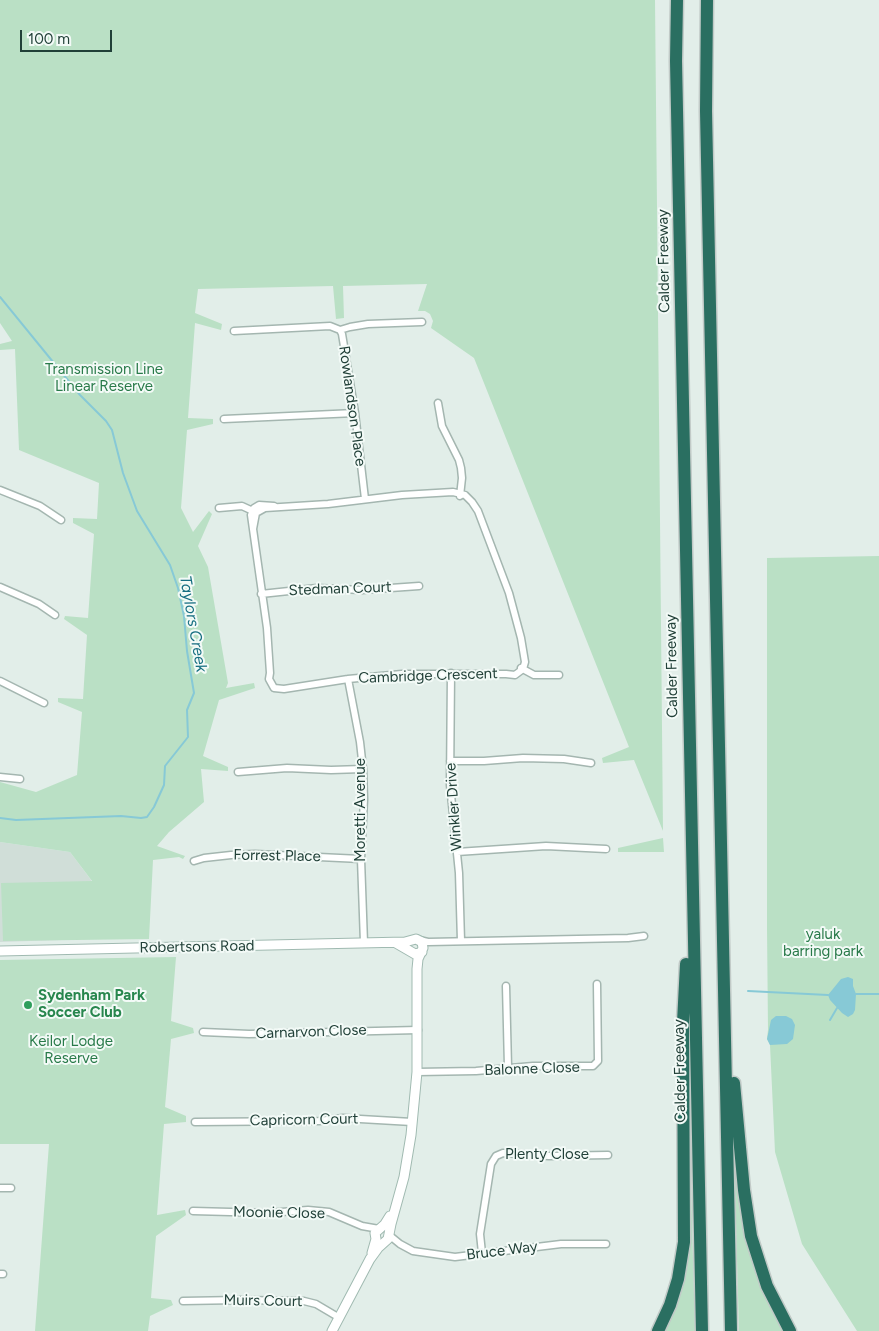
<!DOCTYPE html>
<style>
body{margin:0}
#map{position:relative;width:879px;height:1331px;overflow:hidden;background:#e2eee9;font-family:Figtree,sans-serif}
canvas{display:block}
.scale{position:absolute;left:20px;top:30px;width:92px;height:22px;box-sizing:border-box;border:2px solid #214038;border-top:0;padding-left:6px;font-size:15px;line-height:18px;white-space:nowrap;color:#214038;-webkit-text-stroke:4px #f3faf7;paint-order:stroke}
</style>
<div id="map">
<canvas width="879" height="1331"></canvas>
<div class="scale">100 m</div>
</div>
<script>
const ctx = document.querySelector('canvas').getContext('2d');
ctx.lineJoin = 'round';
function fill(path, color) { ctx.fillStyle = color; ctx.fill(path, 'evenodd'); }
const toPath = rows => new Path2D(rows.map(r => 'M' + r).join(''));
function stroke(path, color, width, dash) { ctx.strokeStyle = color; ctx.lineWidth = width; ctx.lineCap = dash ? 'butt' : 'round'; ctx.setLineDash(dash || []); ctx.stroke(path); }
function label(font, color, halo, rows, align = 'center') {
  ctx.font = font + ' Figtree,sans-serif'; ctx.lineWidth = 4; ctx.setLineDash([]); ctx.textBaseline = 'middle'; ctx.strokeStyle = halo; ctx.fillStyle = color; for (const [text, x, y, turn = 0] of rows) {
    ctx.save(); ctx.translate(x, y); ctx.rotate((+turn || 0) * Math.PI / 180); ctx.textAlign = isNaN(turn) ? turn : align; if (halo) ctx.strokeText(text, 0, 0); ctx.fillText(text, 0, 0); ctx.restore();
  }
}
const built = toPath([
 [0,842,70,852,91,880,93,939,0,942]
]);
const green = toPath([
 [0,0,655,0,663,831,634,760,603,763,602,758,629,747,474,358,431,328,433,321,430,314,425,311,418,311,427,284,343,286,344,318,336,319,333,286,198,289,195,313,222,324,221,330,195,323,188,418,213,419,213,424,187,430,181,508,193,532,209,511,212,514,198,546,208,567,228,683,226,688,254,683,255,688,219,700,203,756,228,767,228,771,201,769,204,802,169,832,157,846,185,856,183,859,179,857,153,860,149,939,3,941,1,883,92,881,70,852,0,842,0,782,36,792,77,775,82,712,58,702,58,698,83,699,87,635,64,619,65,616,88,618,94,534,73,523,73,518,97,519,99,483,19,450,15,349,0,350,0,344,12,341,0,323],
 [879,556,879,1331,857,1331,802,1244,775,1152,770,1045,767,1039,768,1030,767,928,767,558],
 [663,838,664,852,618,852,618,848],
 [176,957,171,1021,193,1028,194,1033,171,1039,165,1107,186,1116,186,1122,164,1124,157,1215,185,1210,186,1215,156,1236,151,1298,171,1300,173,1305,150,1316,148,1331,35,1331,49,1144,0,1144,0,960],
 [687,1038,695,1331,663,1331,680,1284],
 [734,1151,742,1199,787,1331,739,1331]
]);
const water = toPath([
 [848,977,853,979,853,986,856,994,855,1010,853,1014,848,1017,842,1013,830,1000,828,995,841,979],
 [776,1016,786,1016,792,1019,795,1025,793,1039,787,1044,770,1045,767,1039,771,1020]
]);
const stream = toPath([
 [0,297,80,395,106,421,112,430,123,473,137,511,170,565,178,588,184,616,187,651,194,693,187,710,188,737,165,766,164,785,154,807,147,817,141,818,121,816,16,820,0,818],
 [748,991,828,995],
 [856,994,879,994],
 [830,1020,837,1008]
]);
const street = toPath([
 [340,330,350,327,368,324,422,322],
 [234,331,330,326,340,330,342,334,355,413,365,499],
 [438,403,442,426,459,460,461,468,462,478,460,496],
 [224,419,355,413],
 [0,490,40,506,61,520],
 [219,508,242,506,255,512],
 [253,529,256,513,265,508,328,504,402,495,453,492,465,495,472,502,478,511,509,593,521,638,525,662,523,669,515,675,506,674,402,674,348,679,284,689,274,688,269,679,270,673,267,628,251,515,254,508,259,505,274,506],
 [0,587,39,604,55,615],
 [261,594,317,588,362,590,419,586],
 [521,668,534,675,559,675],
 [451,673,450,785,459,873,461,941],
 [348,679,360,742,363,769,364,799,361,859,364,943],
 [0,681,44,703],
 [450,761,484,761,523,758,564,759,591,763],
 [238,772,287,768,331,770,363,769],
 [0,777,20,779],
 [457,852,546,846,606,849],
 [194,861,204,858,231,855,255,854,361,859],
 [419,940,428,942,628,938,644,936],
 [506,986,508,1067],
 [203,1032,249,1034,418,1030],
 [417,1072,476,1071,533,1066,593,1066,598,1061,597,984],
 [195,1122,319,1121,343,1118,412,1122],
 [0,1188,11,1188],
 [193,1211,268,1213,308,1210,329,1212,362,1226,379,1229],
 [389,1235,400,1244,413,1251,455,1257,561,1244,606,1244],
 [482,1253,480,1234,491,1164,496,1156,503,1153,549,1156,608,1155],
 [0,1274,3,1274],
 [183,1301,239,1300,304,1301,316,1304,338,1317]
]);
const secondary = toPath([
 [396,943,415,954,422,952],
 [0,951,405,942,416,939,422,942,423,948,418,959,417,969,417,1072,411,1135,404,1177,391,1224,388,1239,378,1248,370,1259,332,1331],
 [372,1253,376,1239,375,1233,385,1224,390,1216]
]);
const highway = toPath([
 [677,0,676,61,702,1331],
 [707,0,706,111,731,1331],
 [734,1083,744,1190,751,1236,767,1286,790,1331],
 [658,1331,670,1305,678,1279,684,1242,683,1022,686,964]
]);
const markers = [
 [28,1005,5,"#2e9e5b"]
];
const streetNames = [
 ["Calder Freeway",664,261,-91],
 ["Rowlandson Place",352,406,82],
 ["Stedman Court",340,589,-2],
 ["Calder Freeway",672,666,-91],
 ["Cambridge Crescent",428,676,-2],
 ["Winkler Drive",454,807,-94],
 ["Moretti Avenue",361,810,-90],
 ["Forrest Place",277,856,1],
 ["Robertsons Road",197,947,-1],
 ["Carnarvon Close",311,1032,-2],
 ["Balonne Close",532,1069,-2],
 ["Calder Freeway",680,1071,-91],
 ["Capricorn Court",304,1120,-1],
 ["Plenty Close",547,1155],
 ["Moonie Close",279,1213,1],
 ["Bruce Way",502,1251,-7],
 ["Muirs Court",263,1301,1]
];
const parkNames = [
 ["Transmission Line",104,370],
 ["Linear Reserve",104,387],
 ["yaluk",823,935],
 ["barring park",823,952],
 ["Keilor Lodge",71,1042],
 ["Reserve",71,1059]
];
const leisureNames = [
 ["Sydenham Park",38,996],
 ["Soccer Club",38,1013]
];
const waterNames = [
 ["Taylors Creek",193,624,80]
];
fill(built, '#d0ded8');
fill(green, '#bae0c5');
fill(water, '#87c9d6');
stroke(stream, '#87c9d6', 2);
stroke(street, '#a4b6b0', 9);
stroke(secondary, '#a0bab1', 11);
stroke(highway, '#c1cac7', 15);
stroke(street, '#fff', 6);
stroke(secondary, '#fff', 9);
stroke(highway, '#2a6f61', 12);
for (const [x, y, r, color] of markers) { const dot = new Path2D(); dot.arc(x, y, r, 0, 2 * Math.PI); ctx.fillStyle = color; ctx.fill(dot); stroke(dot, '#f3faf7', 2); }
label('15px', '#214038', '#f3faf7', streetNames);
label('15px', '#287a49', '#f3faf7', parkNames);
label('bold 15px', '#27864d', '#f3faf7', leisureNames, 'left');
label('italic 16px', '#166e81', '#f3faf7', waterNames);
</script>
